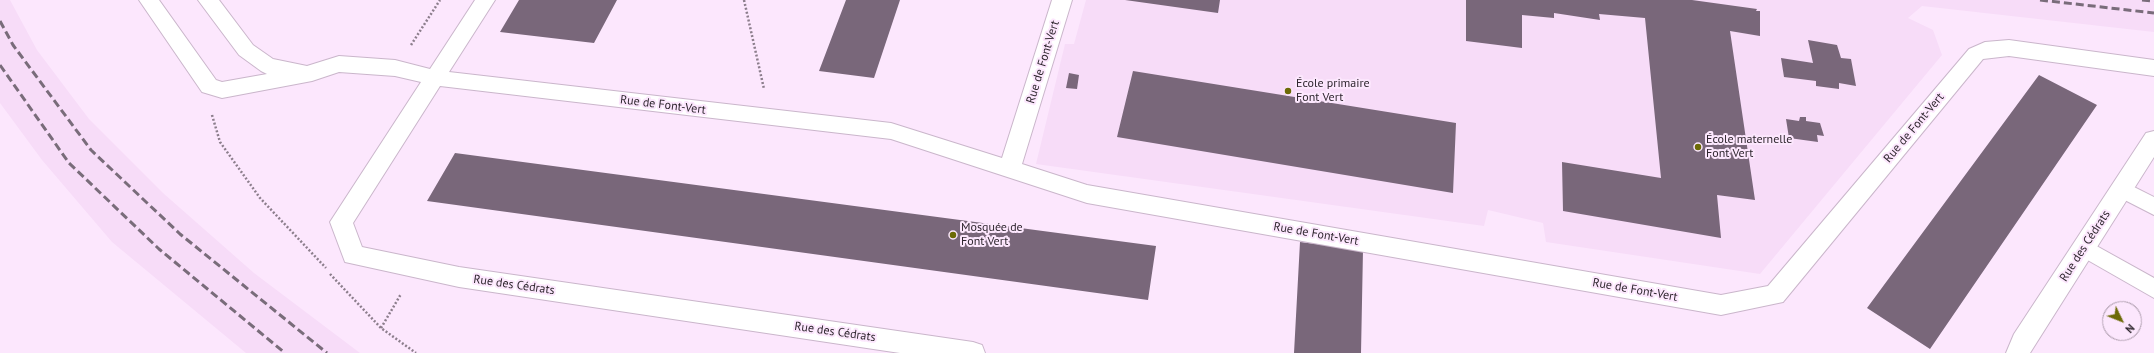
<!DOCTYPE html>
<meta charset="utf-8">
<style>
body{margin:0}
#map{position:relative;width:2154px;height:353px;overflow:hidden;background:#fce7fd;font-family:"PT Sans",sans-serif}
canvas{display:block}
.north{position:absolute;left:2102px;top:301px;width:40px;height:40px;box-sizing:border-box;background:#fce7fd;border:1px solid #aa9aaa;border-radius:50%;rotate:133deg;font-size:11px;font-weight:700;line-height:16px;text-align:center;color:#2e262e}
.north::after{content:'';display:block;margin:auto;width:14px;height:18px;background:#6c6a06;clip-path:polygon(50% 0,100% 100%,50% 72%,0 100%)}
</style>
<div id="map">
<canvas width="2154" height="353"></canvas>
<div class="north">N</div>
</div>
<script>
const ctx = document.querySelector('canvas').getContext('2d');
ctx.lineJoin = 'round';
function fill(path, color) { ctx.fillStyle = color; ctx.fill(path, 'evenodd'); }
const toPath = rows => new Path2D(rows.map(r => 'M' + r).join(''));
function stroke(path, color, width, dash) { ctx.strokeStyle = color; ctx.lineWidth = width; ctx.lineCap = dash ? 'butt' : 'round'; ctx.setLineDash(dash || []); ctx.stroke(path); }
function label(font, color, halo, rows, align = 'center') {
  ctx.font = font + ' "PT Sans",sans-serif'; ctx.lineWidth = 4; ctx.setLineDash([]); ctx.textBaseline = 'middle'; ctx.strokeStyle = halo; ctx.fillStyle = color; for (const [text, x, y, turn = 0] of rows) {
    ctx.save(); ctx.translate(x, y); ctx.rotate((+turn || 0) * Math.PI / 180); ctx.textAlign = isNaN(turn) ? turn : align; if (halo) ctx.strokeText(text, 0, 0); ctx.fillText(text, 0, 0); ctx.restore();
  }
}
const built = toPath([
 [0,0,10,0,37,50,89,119,163,193,254,273,360,353,246,353,112,242,42,160,0,103],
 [1086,0,2154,0,2154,32,1922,6,1908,18,1933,30,1942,55,1760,274,1546,242,1543,223,1488,210,1484,226,1036,164,1065,44,1074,44]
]);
const building = toPath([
 [519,0,617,0,594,43,500,32],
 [846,0,900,0,874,78,819,71],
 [1125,0,1220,0,1218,13],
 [1466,0,1692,0,1757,9,1756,11,1760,11,1760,36,1730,31,1755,200,1717,195,1721,238,1563,211,1562,162,1661,178,1645,18,1599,14,1600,20,1554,13,1554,18,1522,15,1522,48,1466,41],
 [1808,40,1837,45,1841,58,1851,59,1856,86,1839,83,1839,89,1816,86,1816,81,1784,77,1781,58,1813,63],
 [1133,71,1456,123,1453,193,1117,137],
 [1069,73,1079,75,1077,89,1066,88],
 [2039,75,2097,105,1930,349,1867,308],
 [1800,117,1806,117,1806,121,1820,123,1824,136,1817,135,1818,142,1789,138,1786,119,1799,121],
 [455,153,1156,246,1148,300,427,201],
 [1300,242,1363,250,1361,353,1294,353]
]);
const path = toPath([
 [744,0,764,89],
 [411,45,440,0],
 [212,115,220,142,260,198,326,268],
 [330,274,381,328,416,353],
 [381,328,401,294]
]);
const service = toPath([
 [2122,181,2154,197,2154,215,2115,195,2112,189,2115,183,2122,181],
 [2084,239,2154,278,2154,298,2077,254,2074,248,2077,242,2084,239]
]);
const minor = toPath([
 [139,0,159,0,216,80,222,82,267,74,261,71,239,55,198,0,219,0,253,45,273,59,307,66,339,56,395,60,430,69,475,0,495,0,449,72,891,123,1002,158,1052,0,1072,0,1022,164,1087,185,1721,295,1768,286,1969,49,1985,42,2009,40,2154,60,2154,76,2009,56,1983,59,1783,302,1721,315,1087,203,891,139,440,86,353,223,362,247,459,267,973,342,982,345,985,353,900,353,459,287,345,262,330,222,421,82,395,76,339,72,312,81,222,98,202,92,139,0],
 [2154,131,2154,157,2030,353,2006,353,2014,334,2146,133,2154,131]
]);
const rail = toPath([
 [2040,0,2154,13],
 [2142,0,2154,1],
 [0,21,13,45,91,150,180,234,327,353],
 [0,65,69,163,159,249,285,353]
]);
const markers = [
 [1288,91,4,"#6c6a06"],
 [1698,147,4,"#6c6a06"],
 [953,235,4,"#6c6a06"]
];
const streetNames = [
 ["Rue de Font-Vert",1043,62,-73],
 ["Rue de Font-Vert",663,105,7],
 ["Rue de Font-Vert",1914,128,-50],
 ["Rue de Font-Vert",1316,234,10],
 ["Rue des Cédrats",2085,246,-57],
 ["Rue des Cédrats",514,285,8],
 ["Rue de Font-Vert",1635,290,10],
 ["Rue des Cédrats",835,332,8]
];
const poiNames = [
 ["École primaire",1296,84],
 ["Font Vert",1296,98],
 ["École maternelle",1706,140],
 ["Font Vert",1706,154],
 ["Mosquée de",961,228],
 ["Font Vert",961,242]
];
fill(built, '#f7dcf8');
fill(building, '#79677a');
stroke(service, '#cab6cb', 2);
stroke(minor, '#cab6cb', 2);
stroke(path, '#8c7e8c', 2.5, [2, 2]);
fill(service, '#fff');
fill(minor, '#fff');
stroke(rail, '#796c7a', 3, [8, 4]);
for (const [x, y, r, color] of markers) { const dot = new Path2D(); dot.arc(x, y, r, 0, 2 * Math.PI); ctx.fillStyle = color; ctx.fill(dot); stroke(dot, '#fce7fd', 1.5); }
label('12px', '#2e262e', '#fce7fd', streetNames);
label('12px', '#2e262e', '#fce7fd', poiNames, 'left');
</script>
